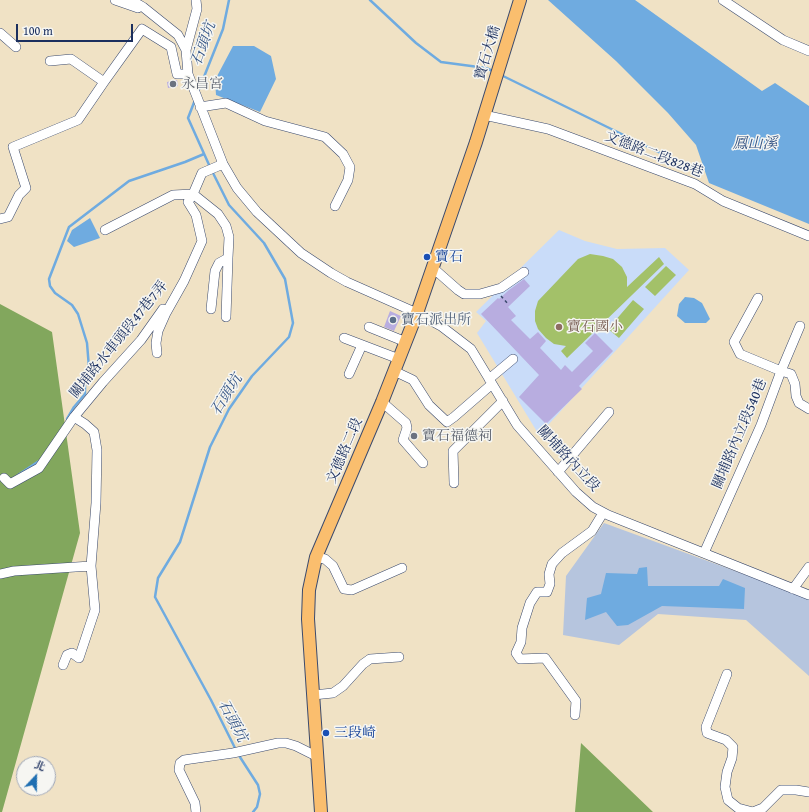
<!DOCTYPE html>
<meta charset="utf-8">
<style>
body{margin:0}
#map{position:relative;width:809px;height:812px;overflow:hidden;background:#f0e2c5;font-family:"Gentium Book Plus","Noto Serif TC",serif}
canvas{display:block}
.north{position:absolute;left:16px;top:756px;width:40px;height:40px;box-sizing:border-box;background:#f6f6f2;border:1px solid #9ea6b7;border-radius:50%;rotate:22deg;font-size:11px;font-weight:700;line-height:16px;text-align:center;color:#1b2f5e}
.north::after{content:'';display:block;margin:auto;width:14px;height:18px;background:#1f6fb2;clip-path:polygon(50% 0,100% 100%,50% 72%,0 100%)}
.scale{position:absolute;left:16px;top:24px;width:117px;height:18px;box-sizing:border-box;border:2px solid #1b2f5e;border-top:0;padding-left:5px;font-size:12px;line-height:14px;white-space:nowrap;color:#1b2f5e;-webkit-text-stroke:3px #f6f6f2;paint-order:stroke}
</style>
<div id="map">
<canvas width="809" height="812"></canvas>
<div class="north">北</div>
<div class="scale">100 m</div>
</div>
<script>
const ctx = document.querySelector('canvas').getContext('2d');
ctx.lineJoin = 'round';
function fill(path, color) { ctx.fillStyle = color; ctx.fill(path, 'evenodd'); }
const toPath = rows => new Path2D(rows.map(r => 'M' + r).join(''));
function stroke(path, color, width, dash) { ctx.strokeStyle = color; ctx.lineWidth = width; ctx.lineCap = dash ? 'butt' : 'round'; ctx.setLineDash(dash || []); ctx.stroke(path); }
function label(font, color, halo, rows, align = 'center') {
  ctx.font = font + ' "Gentium Book Plus","Noto Serif TC",serif'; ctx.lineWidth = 3; ctx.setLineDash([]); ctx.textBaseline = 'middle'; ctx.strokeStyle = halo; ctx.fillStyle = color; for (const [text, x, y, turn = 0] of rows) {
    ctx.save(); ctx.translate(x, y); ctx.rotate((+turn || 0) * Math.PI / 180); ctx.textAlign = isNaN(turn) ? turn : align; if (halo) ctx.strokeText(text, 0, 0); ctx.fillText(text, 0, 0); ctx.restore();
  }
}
const built = toPath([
 [559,230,585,241,617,249,665,248,689,270,539,435,477,333,486,321,476,312]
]);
const industrial = toPath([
 [604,523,809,598,809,676,746,620,658,614,619,645,563,635,566,576]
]);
const green = toPath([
 [590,254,603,256,613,259,622,267,627,277,627,287,659,257,664,264,567,358,561,351,566,346,554,344,546,338,538,329,535,321,535,311,538,301,578,259],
 [666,266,676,275,655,296,645,287],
 [633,300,644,309,619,338,608,329]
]);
const forest = toPath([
 [0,304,52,332,80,533,2,812,0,812],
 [581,743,653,812,575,812]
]);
const water = toPath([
 [548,0,635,0,762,91,775,83,809,106,809,224,709,183,696,145,668,113,616,61],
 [233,46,254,46,271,56,276,79,260,112,216,95,215,80],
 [90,218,100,238,74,247,67,241,72,230],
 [685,297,694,298,702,303,710,319,706,323,685,323,677,316,679,304],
 [647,567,648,586,719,586,723,579,745,588,744,609,662,606,628,625,617,626,606,612,585,620,587,598,601,594,606,573,637,574,639,568]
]);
const stream = toPath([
 [370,0,416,43,441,62,486,68,495,72],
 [501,75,689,167,707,166],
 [198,92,223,29,229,0],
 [195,100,188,118,210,167],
 [212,171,229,205,264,243,285,279,293,323,289,337,252,376,229,409,210,447,180,542,158,578,155,597,211,700,236,750],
 [67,419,74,407,85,394,85,378,89,368,87,343,78,314,72,305,55,293,50,286,49,279,69,227,129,181,185,162,204,154],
 [18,475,39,461],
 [238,754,258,785,260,794,257,807,253,812]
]);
const building = toPath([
 [177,80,178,86,168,88,167,82],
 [524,279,530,286,508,307,516,316,511,320,530,339,538,332,546,341,540,348,561,370,565,365,572,372,593,351,585,343,595,333,613,351,579,386,582,389,546,424,519,397,539,375,481,314,498,298,499,299,509,290],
 [390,311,401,316,394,331,384,327]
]);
const path = toPath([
 [501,296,509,305]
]);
const minor = toPath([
 [115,0,138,8],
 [131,0,143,7,178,35,186,50,188,74,223,164,237,188,257,212,301,253,331,273,347,282,417,313,441,326,471,349,517,425,576,492,593,507,608,515,809,595],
 [723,0,783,40,809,51],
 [0,33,16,47],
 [186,50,197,9,196,0],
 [50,61,71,59,104,82],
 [200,107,226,103,265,121,325,137,343,154,350,167,348,180,335,206],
 [484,115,548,129,695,184,723,201,809,236],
 [0,219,8,217,19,195,26,188,13,147,78,120,104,82,142,29,171,47,177,74,188,74],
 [105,230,173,195,193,194,202,173,223,164],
 [433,268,458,290,464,294,480,294,501,288,524,272],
 [758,298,734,342,740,354,781,371,791,374,795,384,796,396,799,403,809,409],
 [226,317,228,258],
 [369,327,406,342],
 [344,338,399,359],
 [157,353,156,343,158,331,166,313,184,281,202,241,196,215,188,202,193,194,218,214,226,226,229,237,228,258,219,263,215,271,211,309],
 [394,371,413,380,429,405,447,422,454,417,492,384],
 [349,374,362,345],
 [489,379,513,359],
 [382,402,406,423,407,428,403,440,423,463],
 [558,472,609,412],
 [4,478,10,484,39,468,74,417,103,382,141,340,163,309],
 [454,483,453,451,503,401],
 [704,553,761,425,781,371,800,326],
 [316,557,325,559,333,566,344,589,352,590,402,568],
 [0,574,14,571,91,566],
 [793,589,809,567],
 [63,665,67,655,72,653,79,658,95,610,91,566,96,503,97,450,94,432,85,424,74,417],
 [727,674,706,727,707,733,726,740,733,747,732,758,727,772,725,787,728,800,738,808,753,812,763,808,781,790,796,790,809,792],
 [313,695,333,693,343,686,363,664,370,659,399,657],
 [575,715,576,701,545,658,520,659,516,653,521,642,522,628,530,603,537,592,547,592,550,584,549,574,552,564,562,553,592,531,603,513],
 [196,812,195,803,179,770,180,763,184,760,233,753,278,743,286,743,296,746,318,757]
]);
const major = toPath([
 [321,812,308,619,309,590,316,557,382,402,417,313,476,142,520,0]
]);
const markers = [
 [173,84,4,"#6b7280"],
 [427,257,4,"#1a4fb4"],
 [393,320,4,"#5c6f8a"],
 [559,327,4,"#8d6e63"],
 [414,436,4,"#6b7280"],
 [326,733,4,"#1a4fb4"]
];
const streetNames = [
 ["寶石大橋",488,53,-73],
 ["文德路二段828巷",654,155,21],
 ["關埔路水車頭段47巷7弄",119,340,-51],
 ["關埔路內立段540巷",740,434,-67],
 ["文德路二段",345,451,-67],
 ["關埔路內立段",568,459,47]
];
const worshipNames = [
 ["永昌宮",181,84],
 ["寶石福德祠",422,436]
];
const transitNames = [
 ["寶石",435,257],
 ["三段崎",334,733]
];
const serviceNames = [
 ["寶石派出所",401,320]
];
const educationNames = [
 ["寶石國小",567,327]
];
const waterNames = [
 ["石頭坑",204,44,-70],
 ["鳳山溪",755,144],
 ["石頭坑",227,395,-58],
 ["石頭坑",232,721,62]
];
fill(built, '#c9dcf9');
fill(industrial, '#b6c5de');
fill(green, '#a3c169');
fill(forest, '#82a75d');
fill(water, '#6fabe0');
stroke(stream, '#6fabe0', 2.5);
fill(building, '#b8ade0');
stroke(minor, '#3b4a6d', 10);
stroke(major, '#3b4a6d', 14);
stroke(path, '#3b4a6d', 1.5, [3, 3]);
stroke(minor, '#fff', 9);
stroke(major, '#fabe6e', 12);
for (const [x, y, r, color] of markers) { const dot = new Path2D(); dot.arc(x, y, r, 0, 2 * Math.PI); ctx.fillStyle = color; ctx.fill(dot); stroke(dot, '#f6f6f2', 1.5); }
label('14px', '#1b2f5e', '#f6f6f2', streetNames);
label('14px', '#5b616d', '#f6f6f2', worshipNames, 'left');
label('14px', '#164399', '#f6f6f2', transitNames, 'left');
label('14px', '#4e5e75', '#f6f6f2', serviceNames, 'left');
label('14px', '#785e54', '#f6f6f2', educationNames, 'left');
label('italic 15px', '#345485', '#f6f6f2', waterNames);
</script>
